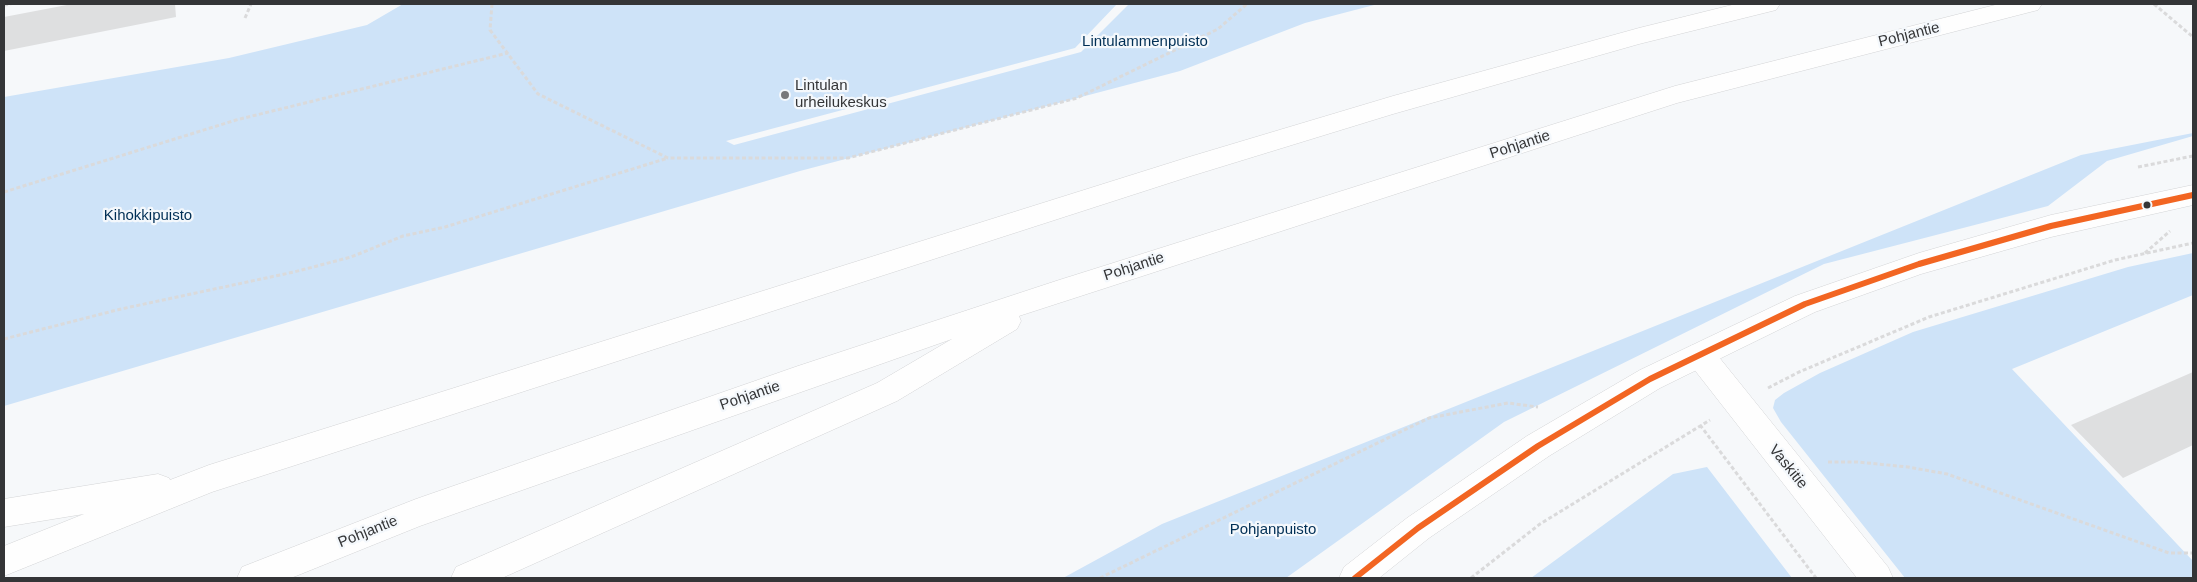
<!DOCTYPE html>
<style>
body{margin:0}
#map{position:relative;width:2197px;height:582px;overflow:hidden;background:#f6f8fa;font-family:Helvetica,sans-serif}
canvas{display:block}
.frame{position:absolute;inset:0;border:5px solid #343537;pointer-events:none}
</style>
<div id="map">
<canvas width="2197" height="582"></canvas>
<div class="frame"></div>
</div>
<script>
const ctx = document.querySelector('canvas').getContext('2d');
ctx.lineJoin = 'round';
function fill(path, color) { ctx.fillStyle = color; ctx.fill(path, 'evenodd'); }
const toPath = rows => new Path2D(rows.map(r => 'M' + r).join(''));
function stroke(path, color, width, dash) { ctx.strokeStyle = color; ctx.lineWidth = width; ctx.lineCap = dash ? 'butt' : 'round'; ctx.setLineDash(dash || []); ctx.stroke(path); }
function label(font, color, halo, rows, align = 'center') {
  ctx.font = font + ' Helvetica,sans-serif'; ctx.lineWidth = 4.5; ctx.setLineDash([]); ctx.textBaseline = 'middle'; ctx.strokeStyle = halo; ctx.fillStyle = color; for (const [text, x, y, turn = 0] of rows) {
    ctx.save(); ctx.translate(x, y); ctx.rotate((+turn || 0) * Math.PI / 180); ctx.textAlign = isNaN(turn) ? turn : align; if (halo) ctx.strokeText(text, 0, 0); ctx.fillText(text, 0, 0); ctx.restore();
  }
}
const green = toPath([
 [403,4,1117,4,1075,48,726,141,734,145,1081,52,1129,4,1378,4,1305,23,1180,71,800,171,4,406,4,97,229,58,367,25],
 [2193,133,2193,136,2107,161,2048,206,1824,264,1504,422,1286,578,1063,578,1162,524,2081,155],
 [2193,253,2193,295,2012,369,2193,561,2193,578,1905,578,1781,422,1773,408,1775,400,1784,393,1820,373,1913,332,2128,267],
 [1707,467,1792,578,1531,578,1673,474]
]);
const building = toPath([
 [72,4,175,4,176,17,4,51,4,17],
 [2193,372,2193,445,2123,478,2071,425]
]);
const path = toPath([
 [492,4,490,30,538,94,668,158,848,158,1077,98,1218,29,1247,4],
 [2154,4,2193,37],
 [4,5,11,4],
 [245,18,251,4],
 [2138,167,2193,156],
 [4,192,236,120,508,53],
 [2145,253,2170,231],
 [4,339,121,309,294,272,351,257,403,236,445,227,668,158],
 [1768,388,1799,372,1929,317,2115,260,2193,243],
 [1700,425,1816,578],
 [1828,462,1857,462,1908,467,1947,474,2169,553,2193,553],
 [1100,578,1429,418,1508,403,1538,407],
 [1471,578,1540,524,1710,420]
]);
const street = toPath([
 [1700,343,1710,346,1888,567,1893,578,1857,578,1690,364,1686,355,1690,346,1700,343]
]);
const secondary = toPath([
 [2193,185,2193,205,2051,237,1921,274,1815,312,1660,388,1549,456,1429,538,1379,578,1339,578,1344,567,1407,518,1527,436,1640,370,1795,296,1919,253,2051,215,2193,185]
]);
const highway = toPath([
 [1736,4,1780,4,1776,10,1639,44,1393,114,1191,176,212,492,4,576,4,546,84,514,4,527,4,499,158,474,169,478,170,480,209,465,1189,157,1393,96,1639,28,1736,4],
 [1999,4,2042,4,2038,10,2030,12,1677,103,1019,316,1021,321,1017,329,897,401,502,578,451,578,456,567,877,383,952,339,420,526,291,578,237,578,242,567,416,499,798,366,1056,281,1675,86,1999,4]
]);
const bus1 = toPath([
 [1355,578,1418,528,1538,446,1650,379,1805,304,1919,264,2051,226,2193,195]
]);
const markers = [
 [785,95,5,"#78797b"],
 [2147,205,4.5,"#343537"]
];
const streetNames = [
 ["Pohjantie",1909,35,-14],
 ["Pohjantie",1520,145,-18],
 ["Pohjantie",1134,267,-18],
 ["Pohjantie",750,396,-19],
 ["Vaskitie",1788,467,51],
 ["Pohjantie",368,532,-22]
];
const parkNames = [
 ["Lintulammenpuisto",1145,42],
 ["Kihokkipuisto",148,216],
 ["Pohjanpuisto",1273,530]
];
const poiNames = [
 ["Lintulan",795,86],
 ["urheilukeskus",795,103]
];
fill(green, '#cee3f8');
fill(building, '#dedfe0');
stroke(street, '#d3d4d6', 1);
stroke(secondary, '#d3d4d6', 1);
stroke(highway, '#d3d4d6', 1);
stroke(path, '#dadadb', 3, [4, 2.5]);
fill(street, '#fefefe');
fill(secondary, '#fefefe');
fill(highway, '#fefefe');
stroke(bus1, '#f26522', 6);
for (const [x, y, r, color] of markers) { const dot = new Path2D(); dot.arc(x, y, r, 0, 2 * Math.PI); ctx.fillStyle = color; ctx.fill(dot); stroke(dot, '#f4f8fc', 2); }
label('15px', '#343537', '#f4f8fc', streetNames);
label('15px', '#002f55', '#f4f8fc', parkNames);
label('15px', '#343537', '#f4f8fc', poiNames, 'left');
</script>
